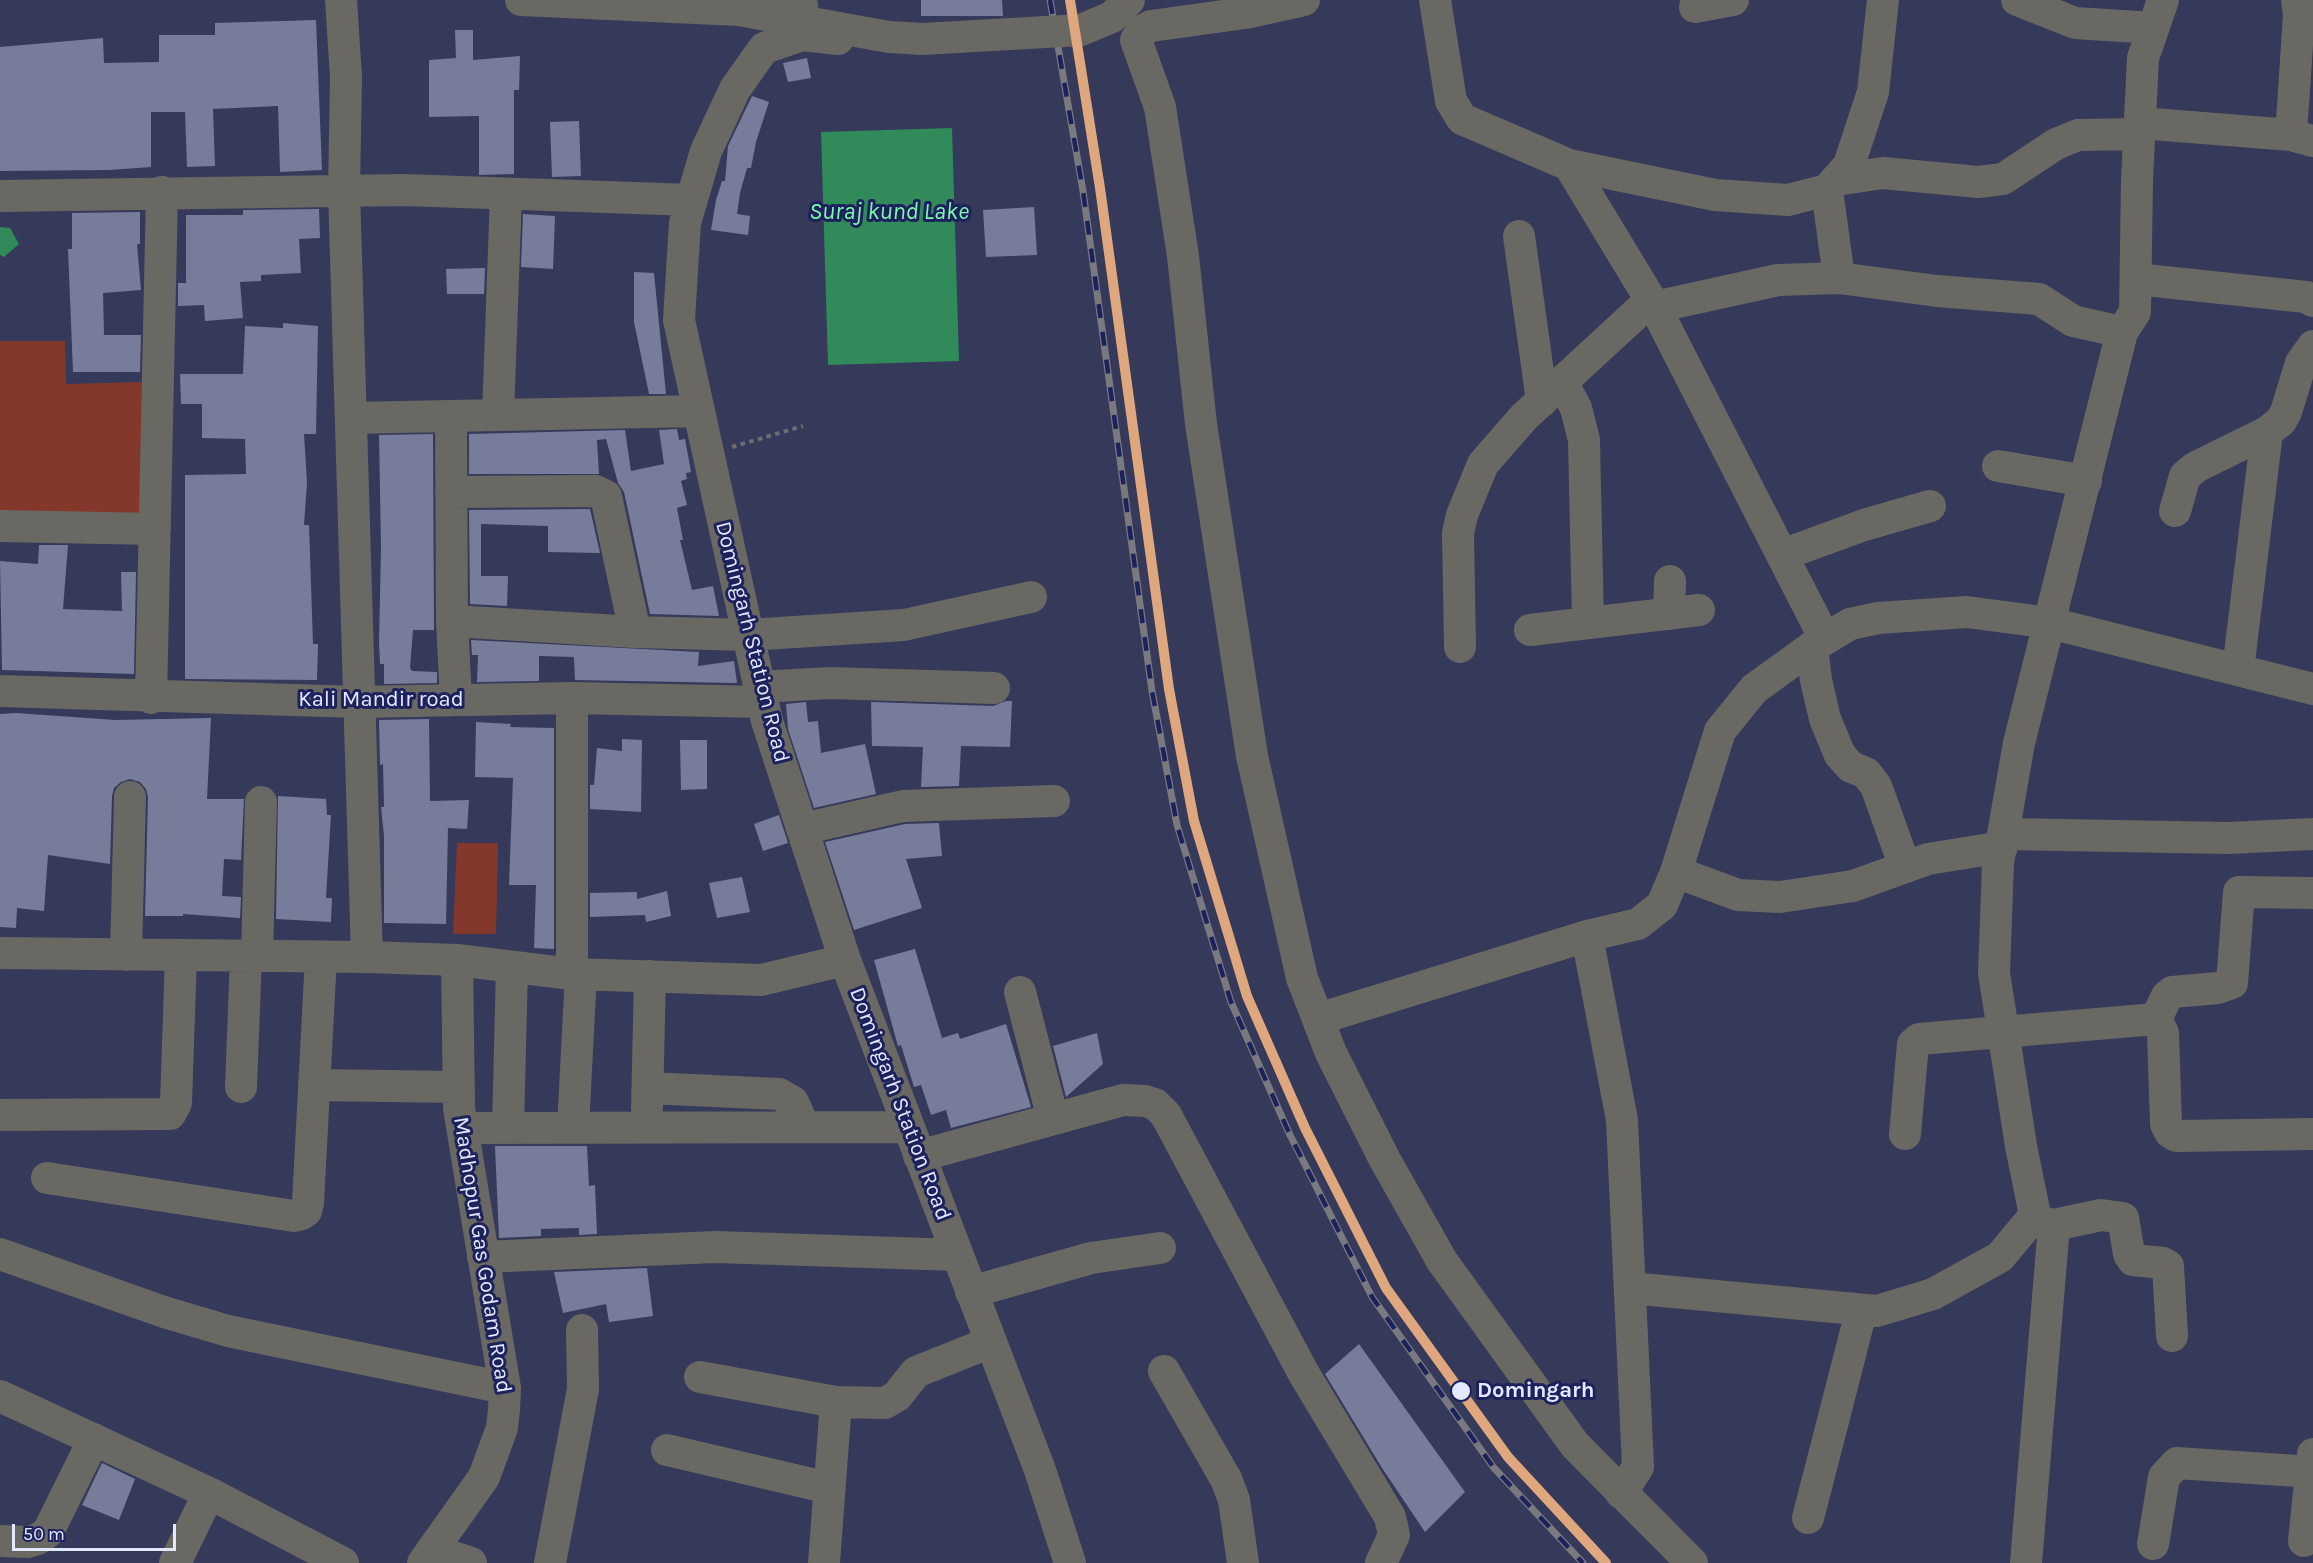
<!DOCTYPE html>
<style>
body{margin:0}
#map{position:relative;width:2313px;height:1563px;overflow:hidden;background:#35395a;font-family:Karla,sans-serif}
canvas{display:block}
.scale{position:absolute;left:12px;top:1524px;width:164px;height:27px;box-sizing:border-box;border:3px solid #e2e8fe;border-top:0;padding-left:8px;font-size:18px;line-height:21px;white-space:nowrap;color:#e2e8fe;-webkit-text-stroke:4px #1d225d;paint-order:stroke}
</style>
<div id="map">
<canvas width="2313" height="1563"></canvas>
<div class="scale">50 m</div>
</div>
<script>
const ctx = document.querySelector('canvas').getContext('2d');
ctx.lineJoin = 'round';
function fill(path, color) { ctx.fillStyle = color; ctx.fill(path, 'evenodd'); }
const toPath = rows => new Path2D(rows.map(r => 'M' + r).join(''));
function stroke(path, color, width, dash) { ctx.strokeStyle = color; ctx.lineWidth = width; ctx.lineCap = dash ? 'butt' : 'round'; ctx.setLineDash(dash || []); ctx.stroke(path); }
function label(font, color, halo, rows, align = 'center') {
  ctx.font = font + ' Karla,sans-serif'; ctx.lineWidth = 6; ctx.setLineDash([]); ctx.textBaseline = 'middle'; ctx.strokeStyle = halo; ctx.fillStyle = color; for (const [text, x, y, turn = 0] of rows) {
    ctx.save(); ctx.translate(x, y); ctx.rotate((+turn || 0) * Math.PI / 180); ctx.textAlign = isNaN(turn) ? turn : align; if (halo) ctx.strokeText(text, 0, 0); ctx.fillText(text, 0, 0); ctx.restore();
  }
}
const green = toPath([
 [0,341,65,341,66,384,142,382,140,513,0,513],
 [457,843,498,843,496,934,453,934]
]);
const water = toPath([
 [952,128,959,361,828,365,821,132],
 [0,227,10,228,19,244,4,257,0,255]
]);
const building = toPath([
 [921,0,1002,0,1003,16,921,16],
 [316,20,322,170,280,172,278,106,213,109,215,166,187,167,185,112,151,112,151,167,109,170,0,171,0,47,103,38,104,63,159,62,159,35,215,35,215,23],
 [455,30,473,30,473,60,520,56,519,90,514,90,514,174,479,175,479,116,429,117,429,60,456,58],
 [807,58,811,78,788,82,783,63],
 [752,96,769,102,756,142,751,168,747,168,740,193,737,214,750,216,748,235,711,230,716,200,722,181,725,181,728,146],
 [579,121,581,176,552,177,550,122],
 [1034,207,1037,255,986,257,983,210],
 [319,209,320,238,299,239,301,273,261,275,261,281,240,282,243,318,205,321,204,305,178,306,178,283,186,283,186,215,243,215,243,210],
 [140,212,140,244,137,244,141,290,103,293,104,335,141,335,140,372,73,372,68,249,72,249,72,213],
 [523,214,555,216,553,269,521,267],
 [485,268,484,294,447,294,446,269],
 [634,272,654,273,666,394,649,394,634,322],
 [283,323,318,326,316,434,304,434,307,483,304,525,309,525,313,644,318,644,317,680,185,679,185,475,246,474,245,439,202,438,202,404,181,404,180,374,243,374,245,326,283,328],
 [677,429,679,440,685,439,691,472,686,473,687,479,681,481,687,505,677,508,683,540,680,540,692,590,713,586,719,616,650,614,624,492,618,483,606,439,597,440,599,474,469,474,469,434,625,430,631,471,664,464,659,430],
 [433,434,434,630,413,630,410,668,412,671,437,672,437,683,384,684,384,664,380,664,379,642,381,548,379,435],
 [590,509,600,553,548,552,548,526,481,524,481,576,508,576,507,606,470,604,469,510],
 [39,545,68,545,63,609,122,611,121,572,136,572,134,674,2,670,0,561,38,564],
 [471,640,699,652,698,666,734,661,737,683,575,680,574,657,539,656,539,681,477,682,478,655,472,655],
 [1006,701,1012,701,1010,747,961,746,959,786,921,787,923,747,872,746,871,702,993,706],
 [806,702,808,722,818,721,821,753,865,744,876,794,814,808,788,729,786,704],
 [16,713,116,720,211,718,207,799,244,799,241,860,224,859,222,896,241,897,240,918,183,914,183,916,145,916,148,797,146,789,140,782,130,779,121,782,114,788,112,796,110,864,48,855,44,911,17,908,16,928,0,927,0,714],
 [429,719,430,801,469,800,467,829,448,828,446,924,384,923,384,836,381,807,384,807,383,764,380,765,379,720],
 [476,722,511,724,510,727,554,728,554,949,534,948,536,885,509,885,513,778,475,777],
 [622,739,642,740,641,812,590,809,590,785,594,785,597,748,622,751],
 [680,740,707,740,707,789,681,790],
 [278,796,326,799,327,815,331,815,326,898,332,898,331,922,276,919],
 [779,815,788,843,763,851,754,824],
 [939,823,942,856,906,859,922,908,854,930,825,842,905,824],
 [742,877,750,912,717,918,709,883],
 [667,891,671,916,646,922,645,915,590,917,590,893,637,892,637,899],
 [915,949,942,1038,958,1033,960,1039,1006,1024,1031,1107,951,1128,946,1110,931,1115,921,1085,914,1087,901,1045,898,1046,874,960],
 [1097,1033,1103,1064,1066,1097,1053,1046],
 [495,1146,587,1146,589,1186,595,1185,597,1234,579,1235,579,1228,541,1229,541,1236,499,1238],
 [647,1268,653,1316,609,1322,606,1304,563,1313,554,1272],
 [1359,1344,1465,1492,1425,1532,1382,1468,1325,1374],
 [102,1463,135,1479,119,1520,82,1505]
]);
const path = toPath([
 [732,447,803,426]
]);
const minor = toPath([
 [341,0,346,77,344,191,367,957],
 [762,0,802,5],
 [1435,0,1451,101,1462,119,1569,165,1655,307,1825,639],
 [2017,0,2075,23,2153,28],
 [1695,7,1733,0],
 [1141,31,1136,40,1160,107,1183,256,1201,424,1252,756,1302,978,1331,1053,1385,1160,1442,1261,1575,1445,1692,1563],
 [1141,31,1151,26,1245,13,1304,0],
 [838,39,802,35,764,48,735,89,706,151,685,223,679,320,767,721,845,960,1040,1470,1070,1563],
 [2140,123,2291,135,2313,141],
 [2291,135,2299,15,2297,0],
 [1569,165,1715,195,1788,200,1827,190,1849,165,1873,92,1883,0],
 [1836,180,1883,173,1978,182,2003,179,2056,144,2078,135,2139,134],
 [1827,190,1839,278],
 [0,196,404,190,692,200],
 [1519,236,1542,401],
 [2136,279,2306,297,2313,301],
 [1655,307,1778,280,1839,278,1937,291,2039,299,2073,321,2122,332],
 [1562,382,1576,408,1584,440,1588,623],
 [498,415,506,194],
 [451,416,452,621,456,700],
 [351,418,699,411],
 [1998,466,2086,481],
 [451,492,596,491,606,496,635,632],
 [2175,511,2185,476,2196,467,2267,432,2281,421,2286,412,2301,363,2313,346],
 [0,526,155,529],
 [1782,555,1864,525,1930,506],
 [1669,614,1670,581],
 [452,621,635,632,748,635,904,625,1031,597],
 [1530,630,1699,610],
 [1460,647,1458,533,1462,515,1483,464,1524,417,1651,300],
 [1812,647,1816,680,1825,719,1840,755,1851,767,1866,773,1876,786,1905,867],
 [2238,670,2267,432],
 [759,687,830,683,994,688],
 [0,691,359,702,572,698,763,702],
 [151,698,162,192],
 [802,829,903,806,1054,801],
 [2004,834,2229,838,2313,834],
 [1676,872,1738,895,1780,897,1853,886,1928,859,2002,847],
 [1587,936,1622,1120,1638,1467,1621,1493],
 [0,953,367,957,457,960,572,974,761,980,845,960],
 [126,955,130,797],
 [257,956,261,802],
 [572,974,572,698],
 [1020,992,1053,1119],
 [1318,1019,1587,936,1638,924,1662,905,1676,872,1720,731,1754,689,1812,647,1850,624,1878,618,1967,612,2050,623,2313,689],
 [2156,1019,2167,996,2172,992,2218,988,2232,983,2239,892,2313,893],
 [314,1085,459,1087],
 [241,1087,246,956],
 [648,1088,779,1094,793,1102,804,1127],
 [647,1108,650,976],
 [0,1115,170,1114,176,1103,181,955],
 [573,1127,581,974],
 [463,1128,908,1127],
 [508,1128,512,967],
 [1905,1134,1913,1044,1919,1039,2156,1019,2163,1033,2166,1124,2170,1132,2176,1136,2313,1134],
 [919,1156,1123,1100,1145,1101,1155,1104,1166,1115,1304,1374,1390,1517,1394,1535,1381,1563],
 [47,1178,294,1216,302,1214,306,1211,308,1203,321,957],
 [2035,1221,2054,1225,2101,1215,2123,1218,2129,1254,2133,1260,2163,1263,2168,1266,2172,1336],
 [0,1254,164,1312,228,1331,505,1388],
 [483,1257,716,1247,957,1255],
 [1630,1288,1877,1311,1933,1294,2000,1257,2035,1215,2021,1146,1994,973,1998,863,2019,743,2122,332,2135,312,2137,180,2143,58,2163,0],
 [971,1292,1091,1258,1160,1248],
 [1164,1371,1226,1479,1234,1500,1243,1563],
 [700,1377,836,1402,824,1563],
 [0,1396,209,1493,343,1563],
 [836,1402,885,1403,897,1396,916,1372,991,1342],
 [667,1450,829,1488],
 [1808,1518,1861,1312],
 [0,1541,28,1542,38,1539,48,1532,94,1439],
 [2304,1541,2313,1454],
 [2153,1544,2164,1477,2177,1463,2312,1472],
 [432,1550,471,1563],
 [175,1563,209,1493],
 [423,1563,484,1477,502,1428,504,1410,505,1388,459,1108,457,960],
 [550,1563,583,1389,582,1330],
 [2026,1563,2054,1225]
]);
const rail = toPath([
 [1050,0,1083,191,1152,691,1177,825,1231,1002,1290,1135,1372,1297,1494,1468,1583,1563]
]);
const minorBridge = toPath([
 [521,0,739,10,889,37,922,39,1081,30,1112,17,1129,0]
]);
const rail1 = toPath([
 [1070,0,1100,188,1169,689,1194,821,1247,996,1305,1128,1386,1288,1508,1457,1606,1563]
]);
const markers = [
 [1461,1391,10,"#e2e8fe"]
];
const streetNames = [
 ["Domingarh Station Road",752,642,76],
 ["Kali Mandir road",381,700],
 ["Domingarh Station Road",900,1104,69],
 ["Madhopur Gas Godam Road",482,1255,81]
];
const stopNames = [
 ["Domingarh",1477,1391]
];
const waterNames = [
 ["Suraj kund Lake",889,212]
];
fill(green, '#84382c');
fill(water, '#318a5a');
fill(building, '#777c9b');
stroke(path, '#6e6d70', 4, [4.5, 4.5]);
stroke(minor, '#6a6863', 32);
stroke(rail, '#79797f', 7);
stroke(rail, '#1d225d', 4.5, [14]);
stroke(minorBridge, '#6a6863', 32);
stroke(rail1, '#dfa77e', 10);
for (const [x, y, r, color] of markers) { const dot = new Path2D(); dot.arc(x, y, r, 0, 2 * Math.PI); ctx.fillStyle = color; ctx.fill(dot); stroke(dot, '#1d225d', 2); }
label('22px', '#e2e8fe', '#1d225d', streetNames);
label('bold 22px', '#e2e8fe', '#1d225d', stopNames, 'left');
label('italic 24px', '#7ef8ab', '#1d225d', waterNames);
</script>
